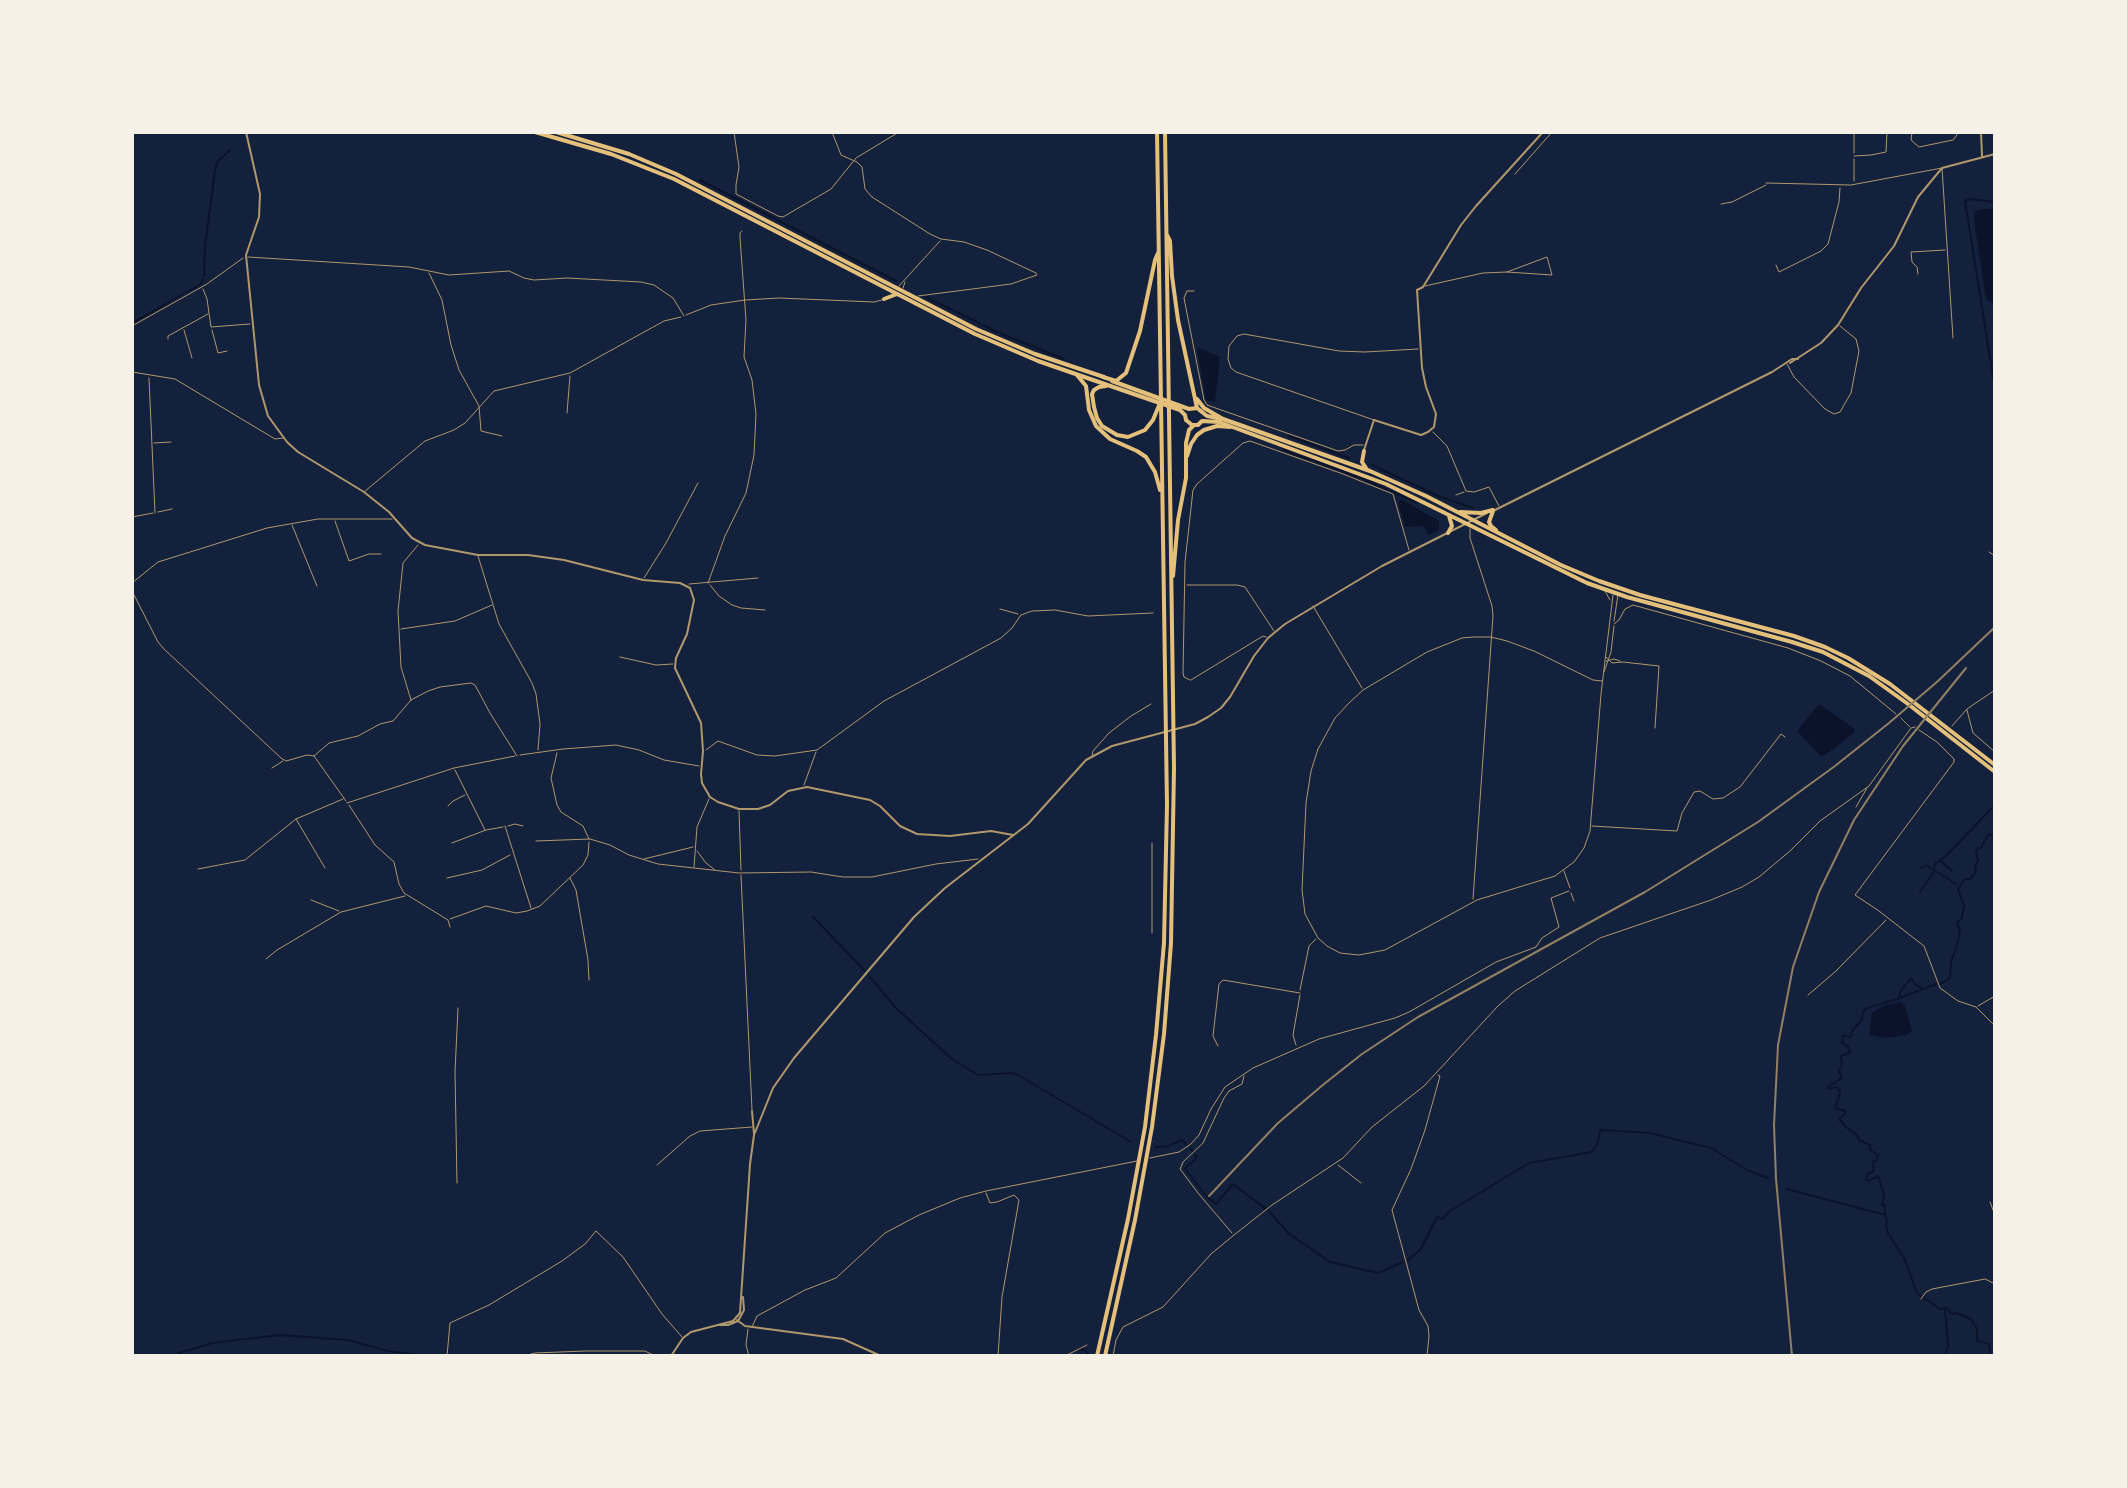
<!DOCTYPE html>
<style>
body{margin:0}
#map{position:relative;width:2127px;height:1488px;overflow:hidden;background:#14213d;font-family:"Source Sans 3",sans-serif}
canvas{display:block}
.frame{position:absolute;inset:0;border:134px solid #f6f1e7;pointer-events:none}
</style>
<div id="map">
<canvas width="2127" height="1488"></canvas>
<div class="frame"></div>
</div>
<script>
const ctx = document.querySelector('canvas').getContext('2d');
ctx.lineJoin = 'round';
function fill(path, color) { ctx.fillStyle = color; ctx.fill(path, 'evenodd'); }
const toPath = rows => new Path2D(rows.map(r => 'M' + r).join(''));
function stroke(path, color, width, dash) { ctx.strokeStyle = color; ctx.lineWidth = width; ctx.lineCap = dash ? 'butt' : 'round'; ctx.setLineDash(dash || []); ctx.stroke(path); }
const water = toPath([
 [1981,209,1995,209,1995,304,1993,304,1986,299,1975,228,1974,212],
 [1197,347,1220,357,1215,402,1206,400],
 [1401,499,1439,521,1439,530,1428,535,1424,526,1405,527,1398,503],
 [1819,704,1855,729,1854,733,1824,756,1821,756,1797,731],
 [1901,1002,1905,1006,1912,1031,1906,1035,1886,1038,1869,1035,1872,1012,1886,1005]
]);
const stream = toPath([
 [700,180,896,281],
 [1995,202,1969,199,1965,201,1995,389],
 [204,276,205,245,215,171,217,162,230,150],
 [924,296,997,332,1064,359],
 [132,323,201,284,203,279],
 [1289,436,1349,458],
 [1283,450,1311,460],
 [1313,460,1361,478],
 [1372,465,1438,496,1473,508],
 [1363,479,1388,490],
 [1391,491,1417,503],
 [1903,719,1910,726],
 [1941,861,1952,871],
 [1921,868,1926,865,1956,884],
 [1920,892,1933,873,1935,864,1947,855,1995,805],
 [813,917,864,970],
 [870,977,896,1008,952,1059,978,1075,1012,1073,1018,1075,1131,1142],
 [1940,984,1950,978,1951,962,1957,946,1960,930,1957,923,1962,918,1964,905,1958,889,1965,879,1970,879,1976,872,1975,866,1978,861,1976,852,1978,848,1981,848,1988,835,1995,834],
 [1899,998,1900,992,1911,978,1915,984,1923,989],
 [1601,1130,1650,1133,1711,1148,1749,1171,1768,1178],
 [1155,1147,1168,1146,1182,1140,1186,1144],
 [1190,1148,1193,1151],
 [1196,1155,1196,1159,1185,1168,1186,1170,1206,1196,1216,1204,1233,1184,1266,1209],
 [1787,1189,1885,1215],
 [1269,1211,1288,1233,1330,1262,1378,1273,1403,1262],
 [1408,1260,1421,1249,1437,1217,1442,1219,1450,1211,1529,1163,1592,1152,1597,1144,1600,1131],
 [1921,1296,1917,1293,1904,1258,1888,1233,1886,1225,1887,1220,1885,1215,1885,1205,1882,1206,1884,1194,1878,1176,1868,1181,1866,1179,1867,1175,1874,1170,1873,1162,1877,1160,1878,1155,1870,1150,1870,1145,1859,1140,1857,1135,1846,1127,1839,1119,1845,1114,1845,1111,1835,1108,1840,1093,1839,1090,1837,1087,1829,1089,1828,1087,1842,1078,1838,1070,1842,1065,1841,1056,1850,1052,1849,1048,1842,1043,1843,1035,1849,1037,1851,1036,1852,1031,1861,1021,1863,1012,1867,1008,1897,999,1936,984],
 [1923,1297,1940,1309,1947,1308,1951,1314,1956,1313,1971,1319,1977,1329,1977,1341,1989,1344,1991,1356],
 [1945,1310,1948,1346,1945,1356],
 [1079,1350,1084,1349,1089,1356],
 [170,1356,212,1343,280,1335,348,1340,388,1351,426,1356]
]);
const minor = toPath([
 [734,132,739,167,736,185,736,194,778,216,783,217,831,189,856,158,899,132],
 [832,132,841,155,857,162,862,167,865,189,872,197,930,234,941,239,964,242,987,250,1036,273,1037,275,1011,284,918,296],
 [1854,132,1854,153],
 [1912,132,1911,140,1919,147,1953,140,1957,135,1956,132],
 [1854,156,1871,155,1886,152,1887,132],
 [1854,159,1854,181],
 [1515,174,1552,132],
 [1766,183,1851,185,1942,168,1953,338],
 [1721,204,1732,202,1766,185],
 [248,257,409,267,449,275,509,271,524,278,534,280,567,278,641,282,654,285,673,298,684,316],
 [1776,265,1779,272,1821,251,1828,244,1839,202,1840,188],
 [429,273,442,300,451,345,459,370,479,406,481,431,502,436],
 [1918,274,1917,267,1912,262,1911,252,1945,250],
 [899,286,940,241],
 [1425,286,1483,273,1507,272,1552,275,1547,257,1507,272],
 [903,288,905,282],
 [203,289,207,299,211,327,250,324],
 [1194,291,1187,291,1184,298,1204,400,1207,405,1338,451,1345,450,1354,445,1363,445],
 [686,315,711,305,745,300,779,298,874,302,882,300],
 [132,326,207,284,243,258],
 [184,330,192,358],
 [212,330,218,353,227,351],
 [168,339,168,336,208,314],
 [1787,364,1794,377,1825,409,1834,414,1840,412,1851,393,1859,351,1856,339,1840,326],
 [132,372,175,379,275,439,283,438],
 [149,378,155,513],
 [567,413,570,376],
 [1374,420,1236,372,1231,368,1228,359,1229,346,1237,336,1244,334,1339,351,1365,352,1418,349],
 [1433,432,1447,446,1466,491,1474,492,1489,487,1499,506],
 [154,443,171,442],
 [364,492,425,441,454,430,465,423,494,391,570,373,664,321,681,317],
 [1456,495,1464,492],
 [158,512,172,509],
 [132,517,153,513],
 [335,521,349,561,369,554,381,554],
 [292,525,317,586],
 [1470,529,1470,538,1492,606,1493,616,1473,899],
 [1989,552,1995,556],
 [478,556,499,624,532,683,536,694,540,724,538,750],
 [644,578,666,543,698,483],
 [132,583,158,562,267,528,318,519,392,519],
 [708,583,725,536,746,493,754,455,756,414,752,380,744,357,746,320,740,238,740,233,742,231],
 [689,584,758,578],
 [710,585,719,596,732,605,741,608,765,610],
 [1187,585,1237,585,1245,587,1274,631],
 [132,591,158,642,164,649,281,758,286,761,307,755,314,756,329,743,358,736,380,724,393,721,411,700,428,691,440,687,471,683,475,685,490,713,517,756],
 [1605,591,1610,600],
 [1313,606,1362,688],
 [1000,609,1018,614],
 [1614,621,1618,595],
 [1614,624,1619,620,1625,609,1633,605,1788,648,1821,661,1850,676,1896,714],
 [401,629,455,621,492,605],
 [620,657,656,665,673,664],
 [1606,657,1612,663,1623,662,1659,666,1655,728],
 [1606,661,1614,659,1620,661],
 [1604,672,1611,652,1614,626],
 [1190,680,1184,677,1183,673,1185,562,1193,490,1197,484,1243,443,1250,441,1343,474,1393,494,1409,550],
 [1191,680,1263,636,1266,637],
 [1602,681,1593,680,1534,651,1507,641,1491,637,1473,637,1462,638,1427,652,1363,690,1349,703,1335,718,1318,749,1311,771,1306,803,1302,890,1305,914,1318,938,1327,946,1340,953,1359,955,1385,950,1477,900,1555,876,1574,862,1584,848,1590,831,1601,694,1613,595],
 [411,700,401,667,398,611,403,563,418,545],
 [1967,710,1973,733,1995,752],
 [1901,718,1910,727],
 [1952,726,1967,709,1995,690],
 [1919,730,1937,742,1954,759,1954,762,1855,895,1879,911,1924,946,1940,988,1958,1001,1976,1007,1995,1026],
 [706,750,718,741,757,755,775,756,817,750,884,701,1001,638,1012,628,1021,615,1032,611,1055,610,1088,616,1153,613],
 [557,753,551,778,557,805,561,812,583,826,589,839],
 [520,755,563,749,616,745,639,750,664,760,699,766],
 [314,756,346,801],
 [1092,756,1093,751,1109,733,1131,716,1151,704],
 [272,768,283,761],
 [455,770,485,830],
 [804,785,816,752],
 [347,803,454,768,515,756],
 [349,805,375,845,394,862,399,884,404,893,448,920,450,927],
 [448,806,453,801,465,795],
 [1856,807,1867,788],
 [739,811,741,870],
 [296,819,325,868],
 [505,826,531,908],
 [508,826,515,824,523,826],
 [1592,826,1677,831,1682,813,1694,792,1700,791,1713,799,1723,798,1740,787,1781,734,1785,737],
 [536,841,590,839,610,845,629,855,658,864,739,873,811,872,843,877,872,877,936,864,978,859],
 [452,843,486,830,503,827],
 [697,851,706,863,715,870],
 [644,859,693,847],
 [694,867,697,827,709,799],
 [198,869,245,860,296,819,343,799],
 [1564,871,1570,888],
 [741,875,752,1110],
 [447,878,482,870,510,855],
 [570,878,576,890,588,960,589,980],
 [1571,893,1574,901],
 [311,900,339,911],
 [450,919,486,906,516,913,527,911,540,906,583,865,588,855,589,842],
 [1152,933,1152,843],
 [266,959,277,950,341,912,405,896],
 [1300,990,1309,946,1316,939],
 [1808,995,1836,971,1886,920],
 [1978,1006,1995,996],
 [1296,1045,1293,1035,1300,995],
 [1218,1046,1213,1036,1219,984,1223,980,1300,993],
 [1150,1158,1179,1152,1191,1144,1199,1135,1211,1109,1225,1087,1253,1068,1319,1039,1395,1018,1409,1012,1496,962,1536,947,1542,938,1559,927,1551,898,1569,891],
 [657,1165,690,1136,700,1131,752,1127],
 [1338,1165,1361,1183],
 [457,1183,455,1072,458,1008],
 [986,1193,990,1203,997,1202,1014,1195,1019,1200,1002,1297,998,1356],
 [1990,1202,1995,1215],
 [1232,1233,1198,1193,1180,1169,1183,1162,1203,1143,1224,1098,1229,1091,1242,1084,1244,1076],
 [1921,1299,1926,1292,1932,1289,1985,1279,1995,1284],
 [752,1327,757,1316,805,1290,836,1278,885,1233,919,1215,960,1198,986,1191,1137,1161],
 [748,1329,746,1345,749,1356],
 [447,1356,450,1323,489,1305,562,1261,585,1244,596,1231,623,1257,662,1314,682,1337],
 [524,1356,535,1353,585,1351,645,1351,655,1356],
 [1065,1356,1087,1345],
 [1113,1356,1116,1340,1123,1327,1163,1307,1211,1254,1234,1235,1272,1205,1343,1158,1372,1127,1424,1086,1498,1006,1515,991,1600,938,1711,900,1742,887,1759,877,1790,851,1820,821,1869,786,1911,728,1915,727],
 [1427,1356,1429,1336,1428,1326,1419,1310,1392,1210,1411,1169,1425,1130,1440,1076,1438,1075]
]);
const tertiary = toPath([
 [246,132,260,194,259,217,246,255,259,385,268,416,287,442,298,452,364,492,389,512,412,538,425,545,478,555,528,555,564,560,643,580,680,583,690,588,694,600,687,634,676,658,675,668,701,723,703,751,701,774,702,783,710,797,718,802,739,809,758,809,770,805,788,791,807,787,870,800,880,806,900,826,917,834,950,836,991,831,1013,835],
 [1981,132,1982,156],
 [1790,363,1821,343,1838,325,1861,288,1894,246,1918,197,1942,168,1995,154],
 [1364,450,1374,420,1421,435,1428,432,1434,427,1436,414,1426,387,1422,368,1417,290,1423,287,1461,225,1476,206,1543,132],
 [1493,511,1772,372,1792,359,1798,359],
 [752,1111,754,1134],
 [737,1320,745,1326,843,1339,881,1356],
 [738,1321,744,1310,743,1297],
 [717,1325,728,1325,738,1321],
 [671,1356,683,1338,691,1332,733,1321,740,1313,750,1164,754,1135,773,1088,794,1058,914,917,945,888,1028,824,1086,760,1112,746,1195,724,1208,717,1221,708,1230,697,1254,656,1268,638,1285,624,1382,566,1487,513]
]);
const trunk = toPath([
 [535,132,611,154,674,179,975,334,1038,361,1180,410,1185,415],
 [556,132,629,154,676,174,976,329,1035,354,1104,377],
 [884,299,897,294],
 [1112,381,1189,409,1197,408,1207,416,1223,419,1370,471,1426,496,1561,565,1599,581,1640,595,1794,636,1825,647,1848,658,1890,684,1995,765],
 [1185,415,1186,420,1192,425,1198,425,1202,421,1219,422,1386,484,1587,583,1627,597,1792,642,1823,652,1869,676,1908,704,1995,772],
 [1364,451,1362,462,1366,468],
 [1493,511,1489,522,1491,526,1496,530],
 [1460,512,1481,513,1493,510],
 [1448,533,1452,526,1449,516]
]);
const motorway = toPath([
 [1167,235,1170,241,1172,276,1178,320,1197,408],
 [1077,375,1086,386,1089,410,1096,426,1110,439,1137,451,1146,457,1155,472,1160,490],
 [1103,377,1116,381,1126,373,1140,331,1155,260,1158,253],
 [1106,386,1099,387,1094,390,1092,394,1094,407,1097,418,1102,426,1117,435,1128,437,1145,430,1153,420,1160,403],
 [1197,399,1204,408,1223,419],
 [1187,456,1191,444,1197,435,1204,430,1217,426,1230,427],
 [1173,576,1178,520,1186,478,1186,443,1189,430,1193,426],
 [1097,1356,1128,1219,1145,1127,1156,1035,1164,943,1167,805,1157,132],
 [1105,1356,1135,1220,1152,1127,1164,1034,1171,943,1174,768,1165,132]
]);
const rail = toPath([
 [1209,1196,1278,1123,1324,1084,1362,1054,1418,1017,1645,892,1758,822,1835,766,1889,723,1938,681,1995,627],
 [1792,1356,1776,1179,1774,1125,1778,1045,1793,967,1819,892,1854,820,1903,746,1966,668]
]);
fill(water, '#0b132b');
stroke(stream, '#0b132b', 2);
stroke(minor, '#b1986c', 1);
stroke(tertiary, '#b1986c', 2);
stroke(trunk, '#e5c07b', 4);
stroke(motorway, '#e5c07b', 4);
stroke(rail, '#918062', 2);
</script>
